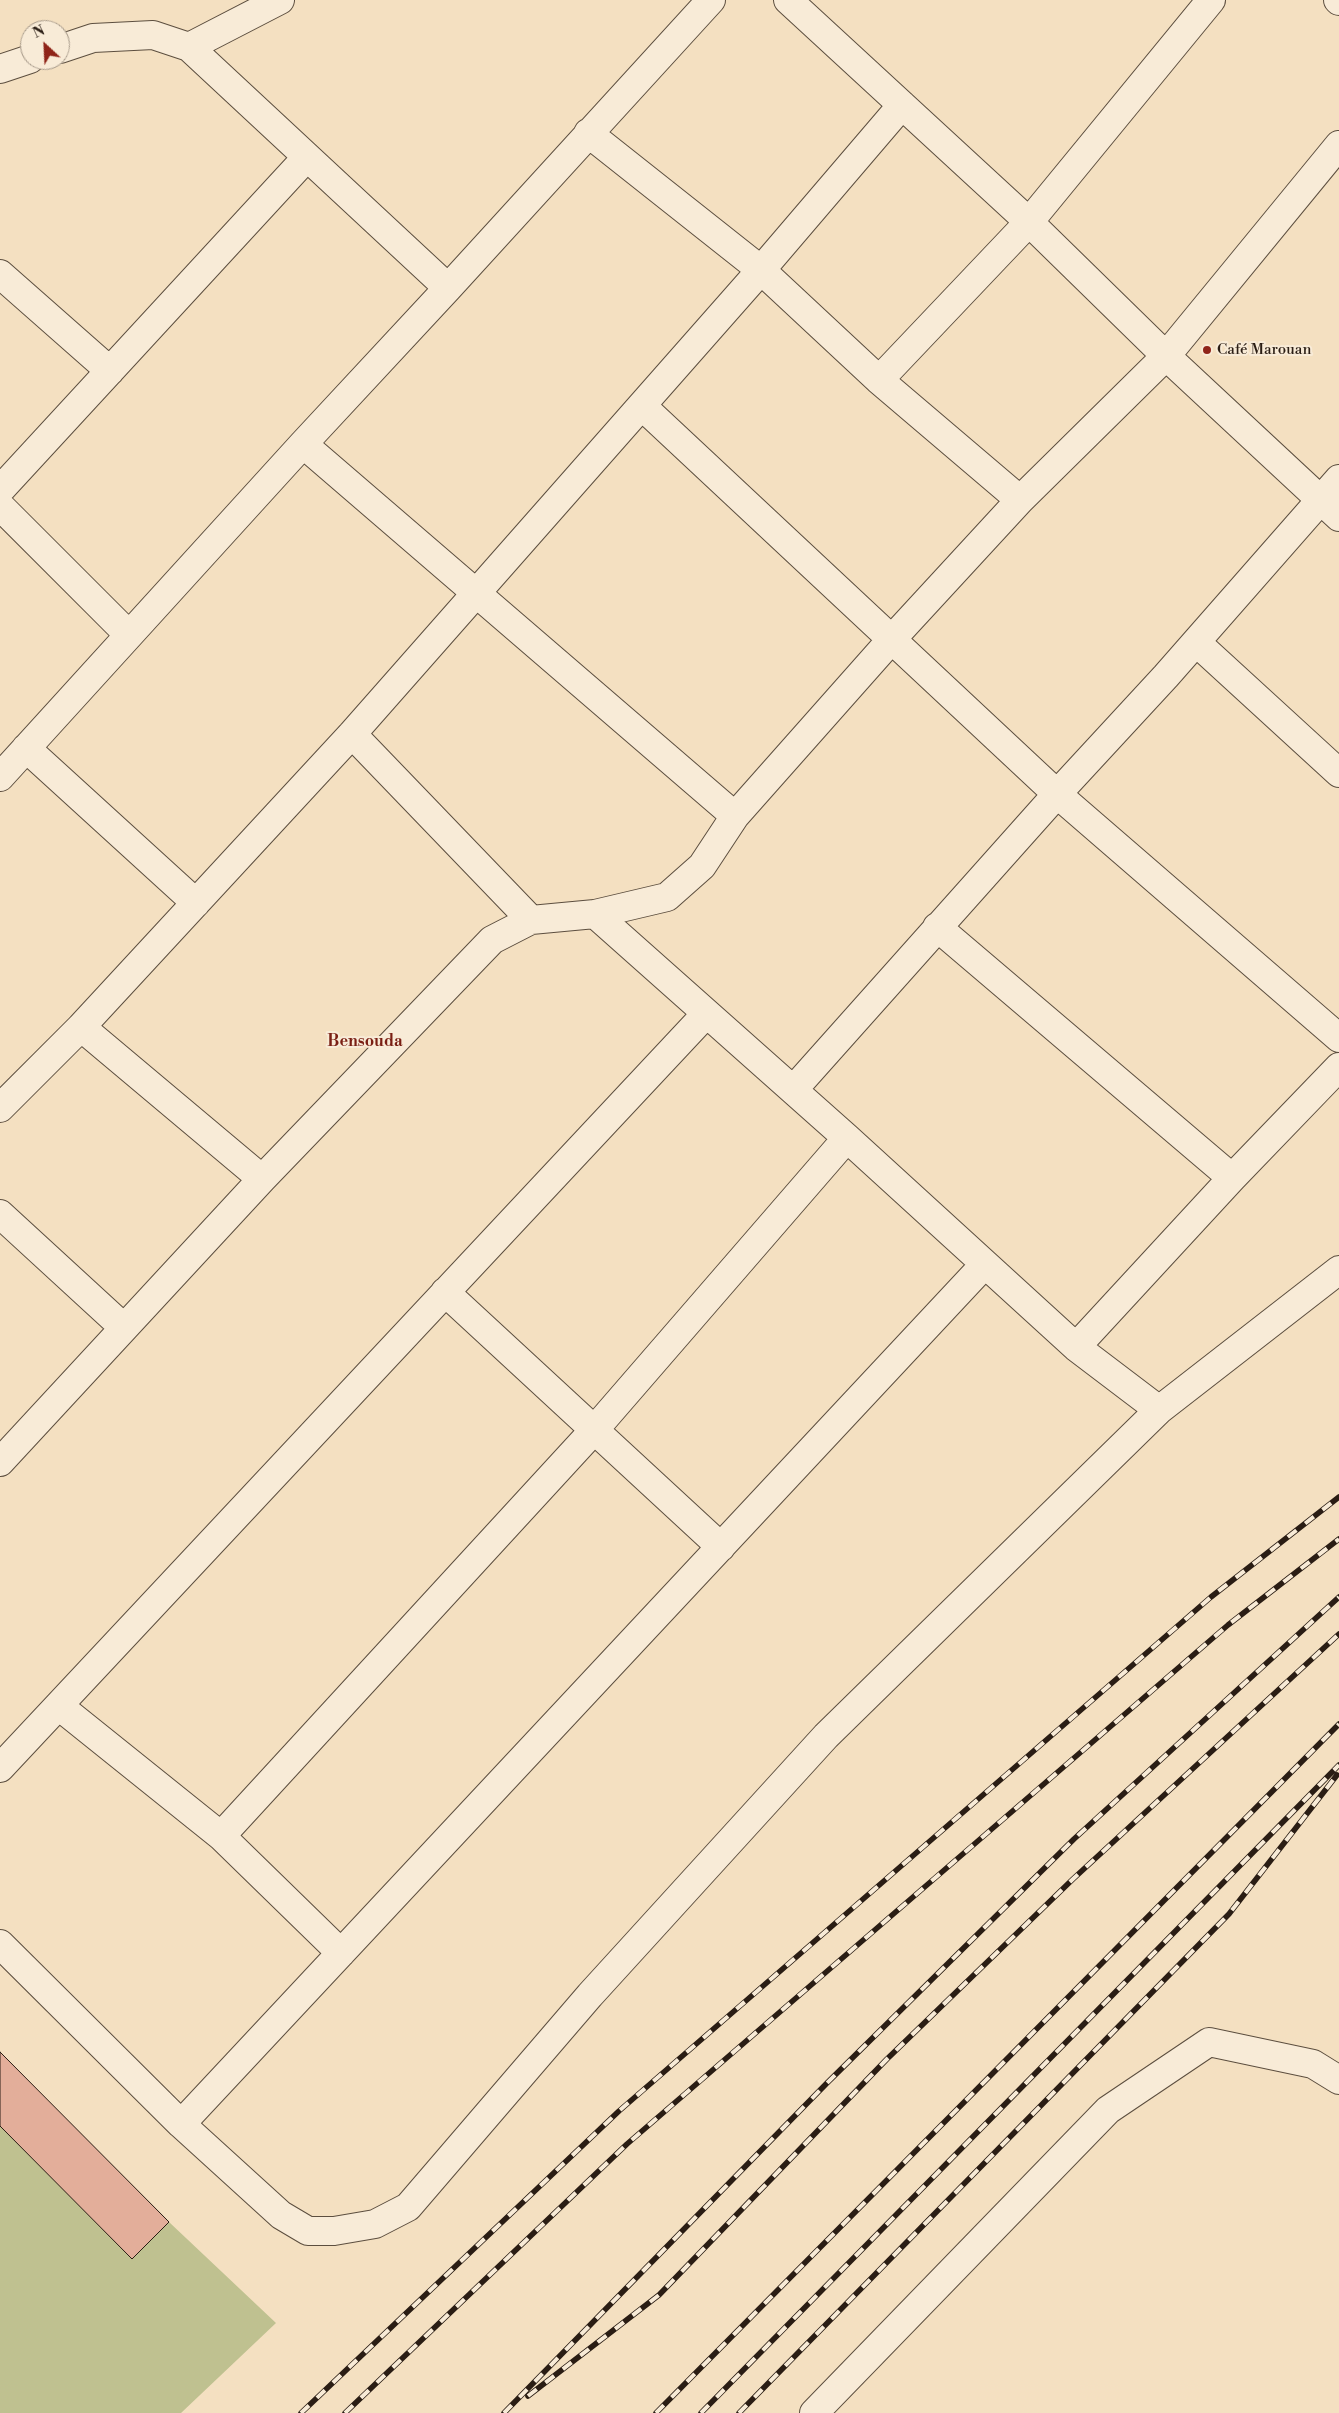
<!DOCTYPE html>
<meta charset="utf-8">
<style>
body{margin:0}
#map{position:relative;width:1339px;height:2413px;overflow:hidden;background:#f4e0c1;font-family:"Libre Bodoni",serif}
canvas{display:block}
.north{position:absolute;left:20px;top:20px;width:50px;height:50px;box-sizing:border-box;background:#f8ebd7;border:1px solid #a69989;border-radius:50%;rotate:335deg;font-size:14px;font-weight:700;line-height:20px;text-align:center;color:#2a1d14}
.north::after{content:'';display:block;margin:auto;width:18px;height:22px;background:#8f2418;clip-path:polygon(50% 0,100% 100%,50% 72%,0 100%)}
</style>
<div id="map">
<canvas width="1339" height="2413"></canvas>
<div class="north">N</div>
</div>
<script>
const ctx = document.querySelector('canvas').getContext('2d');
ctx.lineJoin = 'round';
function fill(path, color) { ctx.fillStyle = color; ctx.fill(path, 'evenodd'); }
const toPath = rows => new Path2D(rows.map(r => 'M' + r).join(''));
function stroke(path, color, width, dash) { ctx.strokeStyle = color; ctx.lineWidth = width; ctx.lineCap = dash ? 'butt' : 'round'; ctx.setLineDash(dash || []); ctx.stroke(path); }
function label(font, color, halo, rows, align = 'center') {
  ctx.font = font + ' "Libre Bodoni",serif'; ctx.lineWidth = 4; ctx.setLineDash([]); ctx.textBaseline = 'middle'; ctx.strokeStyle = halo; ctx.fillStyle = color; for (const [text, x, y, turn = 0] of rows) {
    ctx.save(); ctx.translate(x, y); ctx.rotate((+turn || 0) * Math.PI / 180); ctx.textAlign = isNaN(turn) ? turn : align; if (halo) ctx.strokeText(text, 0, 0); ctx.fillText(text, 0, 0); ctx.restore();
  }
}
const green = toPath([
 [0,2053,169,2222,276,2323,181,2413,0,2413]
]);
const building = toPath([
 [0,2052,169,2222,132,2259,0,2126,0,2052]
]);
const minor = toPath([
 [788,0,1029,222,1166,356,1339,517],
 [1338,0,1339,1],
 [189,47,280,0],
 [60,49,93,38,153,35,189,47,448,288],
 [0,69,30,59],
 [588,133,761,270,879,380,1020,500],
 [0,274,110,371],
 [879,380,1029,222,1211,0],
 [642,406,1057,794,1339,1038],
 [303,444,735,816],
 [0,490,307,157],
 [0,506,129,635],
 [1196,642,1339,773],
 [352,734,531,920],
 [26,748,196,903],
 [0,777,303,444,448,288,711,0],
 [595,914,847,1138,1076,1347,1159,1410],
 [937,927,1232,1178],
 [81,1027,262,1179],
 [793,1090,1057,794,1166,676,1339,479],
 [0,1108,81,1027,352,734,761,270,902,105],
 [0,1214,123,1327],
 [445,1292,721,1547],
 [1076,1347,1232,1178,1339,1067],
 [0,1462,262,1179,492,940,531,920,595,914,667,897,702,866,735,816,891,640,1020,500,1166,356,1339,145],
 [59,1706,221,1836,341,1953],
 [0,1768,706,1014],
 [221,1836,595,1429,847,1138],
 [0,1944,181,2124,281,2215,308,2231,334,2231,375,2224,408,2207,590,1995,826,1736,1159,1410,1339,1270],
 [181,2124,985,1264],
 [814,2413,1108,2110,1209,2042,1313,2064,1339,2080]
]);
const rail = toPath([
 [528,2396,659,2295,887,2059,1073,1879,1339,1634],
 [301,2413,619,2111,1211,1597,1339,1497],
 [345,2413,627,2144,1228,1625,1339,1539],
 [504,2413,827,2083,1074,1839,1339,1597],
 [656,2413,1339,1724],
 [701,2413,1339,1765],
 [739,2413,1229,1914,1337,1775]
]);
const markers = [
 [1207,350,5,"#8f2418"]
];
const poiNames = [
 ["Café Marouan",1217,350]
];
const neighbourhoodNames = [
 ["Bensouda",365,1042]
];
fill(green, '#bfc190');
fill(building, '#e3ae9a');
stroke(building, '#2a1d14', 1);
stroke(minor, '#5c4e3f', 30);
stroke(minor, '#f8ebd7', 28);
stroke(rail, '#2a1d14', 5.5);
stroke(rail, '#f8ebd7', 4, [11]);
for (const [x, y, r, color] of markers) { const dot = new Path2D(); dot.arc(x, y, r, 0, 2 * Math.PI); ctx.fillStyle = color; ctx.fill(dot); stroke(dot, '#f8ebd7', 2); }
label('15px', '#2a1d14', '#f8ebd7', poiNames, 'left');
label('bold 16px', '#7a1f14', '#f8ebd7', neighbourhoodNames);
</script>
